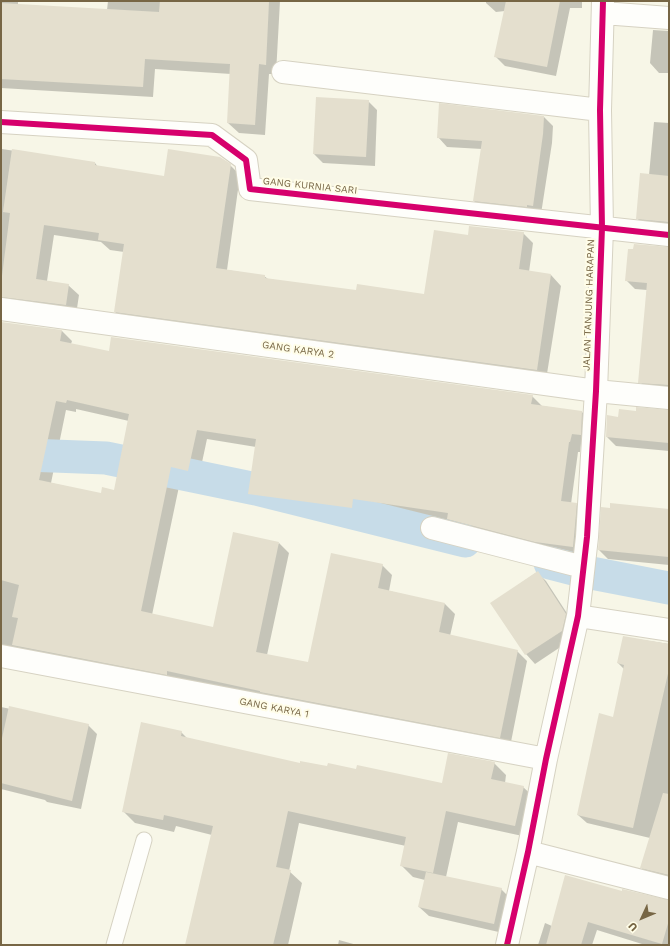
<!DOCTYPE html>
<style>
body{margin:0}
#map{position:relative;width:670px;height:946px;overflow:hidden;background:#f7f6e7;font-family:"Work Sans",sans-serif}
canvas{display:block}
.frame{position:absolute;inset:0;border:2px solid #776645;pointer-events:none}
.north{position:absolute;left:622px;top:898px;width:40px;height:40px;-webkit-text-stroke:3px #fffde8;paint-order:stroke;rotate:226deg;font-size:11px;font-weight:700;line-height:16px;text-align:center;color:#776645}
.north::after{content:'';display:block;margin:auto;width:14px;height:18px;background:#776645;clip-path:polygon(50% 0,100% 100%,50% 72%,0 100%)}
</style>
<div id="map">
<canvas width="670" height="946"></canvas>
<div class="frame"></div>
<div class="north">U</div>
</div>
<script>
const ctx = document.querySelector('canvas').getContext('2d');
ctx.lineJoin = 'round';
function fill(path, color) { ctx.fillStyle = color; ctx.fill(path, 'evenodd'); }
const toPath = rows => new Path2D(rows.map(r => 'M' + r).join(''));
function stroke(path, color, width, dash) { ctx.strokeStyle = color; ctx.lineWidth = width; ctx.lineCap = dash ? 'butt' : 'round'; ctx.setLineDash(dash || []); ctx.stroke(path); }
function label(font, color, halo, rows, align = 'center') {
  ctx.font = font + ' "Work Sans",sans-serif'; ctx.lineWidth = 4; ctx.setLineDash([]); ctx.textBaseline = 'middle'; ctx.strokeStyle = halo; ctx.fillStyle = color; for (const [text, x, y, turn = 0] of rows) {
    ctx.save(); ctx.translate(x, y); ctx.rotate((+turn || 0) * Math.PI / 180); ctx.textAlign = isNaN(turn) ? turn : align; if (halo) ctx.strokeText(text, 0, 0); ctx.fillText(text, 0, 0); ctx.restore();
  }
}
const shadow = toPath([
 [1,1,18,1,18,5,107,10,108,1,280,1,276,74,269,74,265,135,239,133,228,123,231,74,155,69,153,97,1,88],
 [486,1,582,1,582,8,570,8,556,76,505,66,496,57,505,11,496,12,486,3],
 [653,30,669,31,669,73,659,73,650,63],
 [368,101,377,110,375,166,323,163,314,154],
 [544,117,553,126,552,143,541,214,483,210,474,201,482,149,447,147,438,137],
 [654,122,669,123,669,230,646,228,637,218,649,175],
 [1,148,2,149,95,163,98,167,165,177,230,165,240,175,227,270,264,276,268,279,357,292,425,295,469,236,523,233,533,243,529,272,551,275,561,286,546,380,126,322,115,312,124,252,110,250,101,242,54,235,47,281,68,285,79,295,76,315,1,312],
 [669,248,669,393,649,391,640,382,647,290,635,289,626,280],
 [1,323,62,331,72,341,71,344,110,353,532,396,542,406,582,412,592,423,591,445,581,444,580,452,578,452,571,504,576,504,586,514,583,557,458,529,450,521,363,508,362,518,260,504,250,494,256,447,207,439,198,481,181,477,152,615,214,628,279,543,289,553,267,655,308,664,382,565,392,575,389,591,445,604,455,614,450,636,517,651,527,661,510,747,1,660],
 [76,409,129,421,115,491,101,494,51,483,66,410,76,412],
 [669,411,669,451,616,446,607,437,619,418,637,412],
 [669,510,669,565,608,559,599,550],
 [537,572,546,581,574,624,571,640,535,664,526,654,492,603],
 [624,637,669,644,669,881,649,876,641,867,650,838,587,823,578,815,614,718,624,669,618,663],
 [1,707,88,725,97,734,81,809,47,802,45,800,1,789],
 [181,732,187,738,301,764,442,784,494,763,506,775,505,783,523,787,535,798,527,837,458,822,446,877,501,889,510,898,503,933,429,916,419,907,425,880,413,877,401,865,406,846,299,823,289,871,302,883,288,945,186,945,212,835,176,826,174,832,135,823,123,811],
 [622,892,669,902,669,945,642,945,642,944,597,930,592,945,538,945,545,923,552,926],
 [339,940,357,945,338,945]
]);
const canal = toPath([
 [1,454,106,458,256,489,465,541],
 [550,563,581,571,669,588]
]);
const building = toPath([
 [160,1,269,1,266,65,259,64,255,125,227,123,230,64,145,59,143,87,1,79,1,3,159,12],
 [506,1,560,1,547,67,494,57],
 [316,97,369,100,366,157,313,154],
 [439,103,544,116,543,134,533,206,527,205,527,207,473,201,482,141,437,138],
 [12,149,95,162,95,165,164,176,168,149,220,157,231,164,216,268,265,275,265,278,356,290,357,284,424,294,434,230,468,235,469,226,524,232,519,269,551,274,537,370,114,312,124,244,98,240,99,233,44,225,36,279,69,284,66,305,1,297,1,284,10,213,3,212],
 [640,173,669,176,669,222,636,219],
 [634,244,669,247,669,385,638,383,647,283,625,281,628,249,633,249],
 [1,322,62,330,60,341,109,351,111,337,533,395,531,404,582,411,581,435,572,434,570,442,569,442,561,501,577,503,573,547,535,542,447,519,448,513,353,499,352,508,248,494,256,439,197,430,188,471,171,467,141,611,213,627,233,532,279,542,256,652,308,662,331,553,383,564,378,588,445,603,439,632,518,650,500,738,260,692,260,691,167,671,167,675,12,645,18,618,12,617,19,585,1,580],
 [67,400,129,414,114,490,102,487,101,493,39,480,56,401,66,403],
 [636,407,669,410,669,443,606,437,607,415,618,417,619,409,636,411],
 [610,503,669,509,669,557,598,550,601,507,610,508],
 [538,571,566,614,562,631,525,655,490,603],
 [623,636,669,644,669,669,633,828,577,815,599,713,613,717,624,665,617,663],
 [9,706,89,724,72,801,1,783,1,743],
 [141,722,182,731,181,736,300,763,300,761,327,766,328,763,356,769,357,765,442,783,448,753,495,762,491,779,524,786,515,826,446,811,433,873,400,866,406,837,288,811,276,867,291,870,273,945,185,945,213,826,164,815,163,820,122,812],
 [663,793,669,794,669,875,640,868],
 [426,872,502,888,494,924,418,907],
 [565,875,622,891,622,889,669,900,669,920,662,944,588,922,581,945,546,945]
]);
const lane = toPath([
 [114,945,144,840]
]);
const street = toPath([
 [603,13,669,18],
 [283,72,600,110],
 [1,122,212,135,246,160,250,189,669,235],
 [1,309,596,391,669,398],
 [432,528,583,567],
 [578,616,669,630],
 [1,656,546,759],
 [528,852,669,888],
 [507,945,528,852,546,759,578,616,587,537,596,391,602,228,600,110,603,1]
]);
const cycleway = toPath([
 [1,122,212,135,246,160,250,189,669,235],
 [507,945,528,852,546,759,578,616,587,537,596,391,602,228,600,110,603,1]
]);
const streetNames = [
 ["GANG KURNIA SARI",310,186,6],
 ["JALAN TANJUNG HARAPAN",589,305,-88],
 ["GANG KARYA 2",298,350,8],
 ["GANG KARYA 1",274,708,11]
];
fill(shadow, '#0003');
stroke(canal, '#c7dce8', 33);
fill(building, '#e4dfce');
stroke(lane, '#d6d2c2', 17);
stroke(street, '#d6d2c2', 24);
stroke(lane, '#fefefb', 15);
stroke(street, '#fefefb', 22);
stroke(cycleway, '#d6006c', 6);
label('10px', '#776645', '#fffde8', streetNames);
</script>
